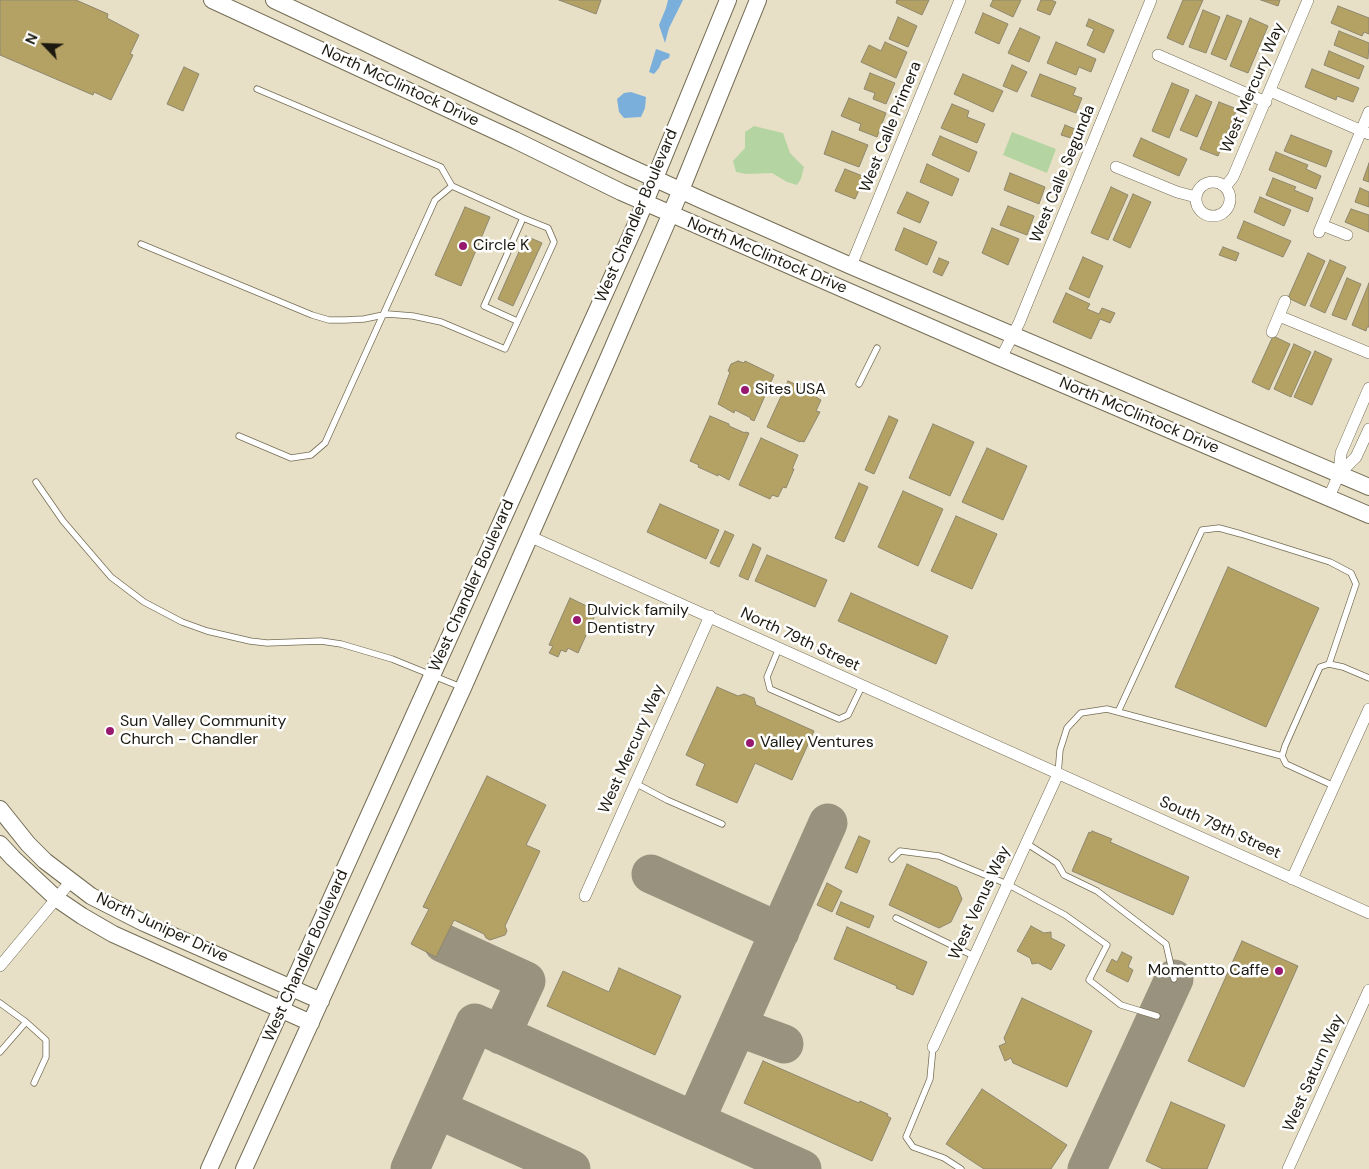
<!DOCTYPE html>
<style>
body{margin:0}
#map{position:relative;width:1369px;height:1169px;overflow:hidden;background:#e8e0c6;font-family:"DM Sans",sans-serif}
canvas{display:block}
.north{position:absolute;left:20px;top:20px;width:50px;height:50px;-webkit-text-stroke:4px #fff;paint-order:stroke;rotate:294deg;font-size:14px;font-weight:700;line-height:20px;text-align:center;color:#1c1910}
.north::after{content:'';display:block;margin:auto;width:18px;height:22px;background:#1c1910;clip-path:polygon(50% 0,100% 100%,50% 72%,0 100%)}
</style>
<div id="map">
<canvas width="1369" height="1169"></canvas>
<div class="north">N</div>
</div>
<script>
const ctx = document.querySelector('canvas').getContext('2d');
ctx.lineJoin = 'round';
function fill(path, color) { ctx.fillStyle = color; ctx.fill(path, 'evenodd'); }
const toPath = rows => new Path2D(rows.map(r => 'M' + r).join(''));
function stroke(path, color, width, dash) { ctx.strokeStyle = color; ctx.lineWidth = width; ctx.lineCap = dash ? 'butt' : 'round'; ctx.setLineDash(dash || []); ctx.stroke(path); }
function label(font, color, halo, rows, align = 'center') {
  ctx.font = font + ' "DM Sans",sans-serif'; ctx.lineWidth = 5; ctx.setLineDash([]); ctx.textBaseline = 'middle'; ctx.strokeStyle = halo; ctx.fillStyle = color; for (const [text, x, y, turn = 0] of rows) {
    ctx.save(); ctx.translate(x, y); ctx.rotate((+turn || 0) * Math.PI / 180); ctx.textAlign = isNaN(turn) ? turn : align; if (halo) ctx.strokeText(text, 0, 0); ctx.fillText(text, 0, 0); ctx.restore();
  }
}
const green = toPath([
 [754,126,783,133,790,153,804,167,801,179,797,185,787,182,772,173,746,174,736,172,733,161,745,148,745,132],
 [1012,132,1056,149,1047,173,1003,155]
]);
const water = toPath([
 [668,0,683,0,669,28,665,43,659,25,666,8],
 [656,49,670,54,669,58,662,61,659,68,654,74,649,72],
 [631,92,646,97,645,108,641,117,624,118,619,112,617,99,624,93]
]);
const taxiway = toPath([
 [651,874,780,932],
 [443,943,526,981,501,1035],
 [734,1034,746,1030,784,1044],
 [437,1109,571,1169],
 [695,1121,828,823],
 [410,1169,475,1023,802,1169],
 [1087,1169,1174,979]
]);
const building = toPath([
 [0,0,76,0,108,14,107,18,139,35,130,54,133,55,111,100,94,92,93,95,0,55,0,0],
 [559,0,601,0,596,14,559,0],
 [897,0,929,0,922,15,896,3,897,0],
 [993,0,1021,0,1013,17,990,6,993,0],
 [1041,0,1051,0,1056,2,1050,15,1037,10,1041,0],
 [1183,0,1203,0,1183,45,1167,38,1183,0],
 [1261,0,1280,0,1278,6,1261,0],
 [1338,6,1369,18,1369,34,1364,32,1362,36,1331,23,1338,6],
 [1203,10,1220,17,1206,53,1189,47,1203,10],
 [983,13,1008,24,999,44,975,33,983,13],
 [1227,15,1242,21,1226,60,1211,54,1227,15],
 [898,17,917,26,908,47,889,39,898,17],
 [1250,18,1268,26,1248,73,1230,66,1250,18],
 [1089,19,1114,30,1104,53,1087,45,1094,29,1086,26,1089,19],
 [1020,28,1040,37,1029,62,1008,53,1020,28],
 [1339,31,1369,43,1368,59,1334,45,1339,31],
 [885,42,907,52,896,78,861,62,869,45,881,51,885,42],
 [1056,42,1096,59,1091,72,1079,67,1076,75,1047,63,1056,42],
 [1329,51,1364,66,1359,79,1324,65,1329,51],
 [1012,65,1027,72,1017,92,1003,86,1012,65],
 [184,67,199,74,183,111,167,104,184,67],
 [1312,69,1359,88,1353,102,1337,96,1336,100,1305,87,1312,69],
 [870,73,895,83,886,104,873,99,875,93,864,89,870,73],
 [963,74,1003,91,993,112,954,94,963,74],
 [1040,74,1076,88,1073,95,1082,98,1076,113,1031,96,1040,74],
 [1172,83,1189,90,1169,138,1152,131,1172,83],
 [1196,95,1212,102,1197,137,1180,130,1196,95],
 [849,98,886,113,877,137,859,130,861,124,841,116,849,98],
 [1219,102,1237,109,1218,156,1200,149,1219,102],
 [952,104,969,111,967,117,985,124,977,143,941,128,952,104],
 [1065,125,1075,129,1071,138,1061,135,1065,125],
 [832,131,868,145,859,167,824,154,832,131],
 [1291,135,1332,151,1326,167,1284,151,1291,135],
 [940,136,977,152,969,172,932,155,940,136],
 [1141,138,1187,159,1179,176,1133,156,1141,138],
 [1276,152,1308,165,1306,169,1321,176,1316,189,1269,170,1276,152],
 [1369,163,1369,182,1363,180,1369,163],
 [927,164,959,179,952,196,920,182,927,164],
 [845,169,865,177,855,199,835,191,845,169],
 [1010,173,1045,187,1039,204,1004,190,1010,173],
 [1273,178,1296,187,1294,190,1313,198,1308,212,1266,195,1273,178],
 [1111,187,1128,195,1108,240,1091,233,1111,187],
 [1360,188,1369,192,1369,207,1355,202,1360,188],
 [907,192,929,202,920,223,897,213,907,192],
 [1133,194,1151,202,1130,248,1113,240,1133,194],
 [1260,197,1291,210,1284,226,1254,212,1260,197],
 [1008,206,1034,216,1027,235,1000,225,1008,206],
 [465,207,490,217,461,286,435,275,465,207],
 [1351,209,1369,215,1369,232,1345,222,1351,209],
 [1244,221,1291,241,1283,257,1237,238,1244,221],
 [904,228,937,242,927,265,895,250,904,228],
 [992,228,1019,239,1008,265,982,253,992,228],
 [526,236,542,243,513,306,498,299,526,236],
 [1223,247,1239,253,1236,261,1219,255,1223,247],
 [1308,253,1325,261,1305,306,1288,298,1308,253],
 [1083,257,1103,266,1089,298,1069,289,1083,257],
 [939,258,949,262,942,276,933,272,939,258],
 [1330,260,1346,267,1325,313,1310,306,1330,260],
 [1347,278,1361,284,1346,320,1332,315,1347,278],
 [1369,283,1369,327,1367,327,1366,331,1352,325,1369,283],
 [1066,293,1090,304,1087,309,1099,314,1102,308,1115,313,1110,323,1100,319,1091,339,1053,322,1066,293],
 [1273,336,1290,344,1269,390,1252,382,1273,336],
 [1294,344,1311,352,1291,397,1274,389,1294,344],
 [1315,351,1332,359,1312,405,1294,397,1315,351],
 [738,361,744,363,745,361,774,375,754,421,750,419,751,418,735,410,734,413,718,404,730,372,728,371,731,364,738,361],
 [788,381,797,385,798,383,818,392,816,397,821,400,816,411,820,412,804,442,801,441,800,442,767,427,788,381],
 [710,416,729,424,729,426,745,433,745,432,749,433,729,480,718,474,718,476,698,467,699,465,690,461,710,416],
 [889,416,898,420,874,474,865,470,889,416],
 [933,424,974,442,950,496,909,478,933,424],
 [761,438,798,455,792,469,794,469,786,488,783,487,778,497,772,495,770,499,739,485,761,438],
 [987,448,1027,466,1003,520,962,502,987,448],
 [859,483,868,487,844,542,835,538,859,483],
 [903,491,943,509,918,566,878,547,903,491],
 [660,504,719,530,706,559,647,532,660,504],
 [956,516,997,534,972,589,931,571,956,516],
 [725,531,734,535,719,567,710,563,725,531],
 [753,544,761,548,748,580,739,576,753,544],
 [767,555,827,580,815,607,755,581,767,555],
 [1228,567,1319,608,1266,727,1175,687,1228,567],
 [851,593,948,636,936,664,838,621,851,593],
 [570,598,597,611,578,653,568,648,566,652,561,650,558,657,549,653,553,646,549,645,570,598],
 [717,687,738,696,744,694,754,698,756,705,814,731,792,780,755,763,737,803,696,785,705,764,686,755,717,687],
 [487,776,546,805,526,845,540,851,505,926,507,931,505,935,490,940,486,938,484,934,454,920,436,957,411,944,429,909,423,907,487,776],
 [1092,831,1112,839,1110,842,1189,877,1173,915,1072,871,1089,832,1091,833,1092,831],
 [859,836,870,841,857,873,845,868,859,836],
 [907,864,957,887,962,899,951,922,939,928,889,905,907,864],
 [827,883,842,891,832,912,817,905,827,883],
 [841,902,874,916,869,928,836,914,841,902],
 [1031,926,1044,933,1051,932,1051,938,1065,945,1051,970,1038,963,1032,964,1030,958,1017,951,1031,926],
 [847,927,927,962,913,995,896,988,897,986,834,959,847,927],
 [1242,941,1298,966,1244,1087,1188,1061,1242,941],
 [1122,952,1132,957,1128,967,1133,970,1128,982,1106,971,1112,959,1117,962,1122,952],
 [619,968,681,996,655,1055,547,1006,563,971,609,992,619,968],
 [1022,998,1092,1031,1067,1087,1013,1063,1011,1058,1005,1061,999,1046,1006,1043,1004,1038,1022,998],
 [763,1061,859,1103,860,1101,888,1114,887,1116,891,1118,872,1161,744,1103,763,1061],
 [982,1089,1067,1145,1051,1169,984,1169,946,1144,982,1089],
 [1171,1102,1225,1125,1207,1169,1163,1169,1146,1161,1171,1102]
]);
const lane = toPath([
 [257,89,441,167,452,186,523,218,484,306,517,321],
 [141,244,312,315,329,320,345,320,364,319,388,314,413,316,441,322,505,349,554,242,548,228,523,218],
 [859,384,877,348],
 [239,436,291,458,311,455,325,443,435,200,452,186],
 [36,482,63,521,111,577,144,602,182,622,207,631,250,641,267,643,321,641,341,644,392,659,461,687],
 [779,648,767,677,770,689,839,719,848,715,862,686],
 [1118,712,1202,530,1219,528,1241,534,1330,562,1351,573,1356,584,1329,664],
 [1058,774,1060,750,1067,728,1081,713,1107,709,1282,756],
 [635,783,667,800,722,824],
 [1334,786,1286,764,1282,756,1285,746,1320,667,1329,664,1343,667,1369,678],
 [1026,843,1057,863,1064,875,1097,891,1166,944,1174,979],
 [892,859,900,851,939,856,1007,884,1065,915,1107,945,1089,980,1121,1005,1157,1016],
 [896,918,974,956],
 [0,1003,26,1022,0,1052],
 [26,1022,46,1040,46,1057,34,1083],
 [933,1047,930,1079,906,1137,913,1147,944,1158,961,1169]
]);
const street = toPath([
 [1158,55,1266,102],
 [1270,91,1369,134],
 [1116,167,1177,192,1196,197],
 '1196 199a17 17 0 1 1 34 0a17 17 0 1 1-34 0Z',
 [1225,187,1233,177,1308,0],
 [1322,225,1347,235],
 [1319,232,1369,112],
 [851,266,960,0],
 [1279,316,1369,353],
 [1272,332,1285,301],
 [1001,358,1019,323,1151,0],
 [1339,474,1356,457,1369,429],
 [1329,497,1339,474,1341,453,1369,388],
 [529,536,1369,913],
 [1292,879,1369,709],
 [585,896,710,616],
 [0,966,71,881],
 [933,1047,1058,774],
 [1288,1169,1369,990]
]);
const secondary = toPath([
 [212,0,515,140,621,192,1001,358,1369,515],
 [274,0,627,166,704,201,851,266,1369,487],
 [0,809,28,844,45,861,91,896,144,923,321,1001],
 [0,844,13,858,57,899,82,916,113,934,311,1023],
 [209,1169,637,222,728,0],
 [244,1169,463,688,607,361,681,190,758,0]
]);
const markers = [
 [463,246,5,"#98186f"],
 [745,390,5,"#98186f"],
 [577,620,5,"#98186f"],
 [110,731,5,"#98186f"],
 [750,743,5,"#98186f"],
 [1279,971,5,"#98186f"]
];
const streetNames = [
 ["North McClintock Drive",400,86,25],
 ["West Mercury Way",1253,88,-67],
 ["West Calle Primera",891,127,-68],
 ["West Calle Segunda",1063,174,-68],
 ["West Chandler Boulevard",637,216,-67],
 ["North McClintock Drive",767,256,23],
 ["North McClintock Drive",1139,416,23],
 ["West Chandler Boulevard",472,586,-66],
 ["North 79th Street",800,640,25],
 ["West Mercury Way",632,749,-66],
 ["South 79th Street",1220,828,24],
 ["West Venus Way",980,903,-65],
 ["North Juniper Drive",162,928,25],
 ["West Chandler Boulevard",306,956,-66],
 ["West Saturn Way",1314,1073,-66]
];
const poiNames = [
 ["Circle K",473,246],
 ["Sites USA",755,390],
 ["Dulvick family",587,611],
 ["Dentistry",587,629],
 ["Sun Valley Community",120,722],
 ["Church - Chandler",120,740],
 ["Valley Ventures",760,743],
 ["Momentto Caffe",1269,971,"right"]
];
fill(green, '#b4d5a2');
fill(water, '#7bafdb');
stroke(taxiway, '#98927e', 39);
fill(building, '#b4a264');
stroke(building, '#8e876e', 1);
stroke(lane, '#746d55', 7);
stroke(street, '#746d55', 12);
stroke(secondary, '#746d55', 18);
stroke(lane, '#fff', 5.5);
stroke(street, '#fff', 11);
stroke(secondary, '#fff', 16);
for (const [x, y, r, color] of markers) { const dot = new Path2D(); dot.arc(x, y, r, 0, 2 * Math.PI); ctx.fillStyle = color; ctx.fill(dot); stroke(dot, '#fff', 2); }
label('16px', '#1c1910', '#fff', streetNames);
label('16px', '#1c1910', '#fff', poiNames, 'left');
</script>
